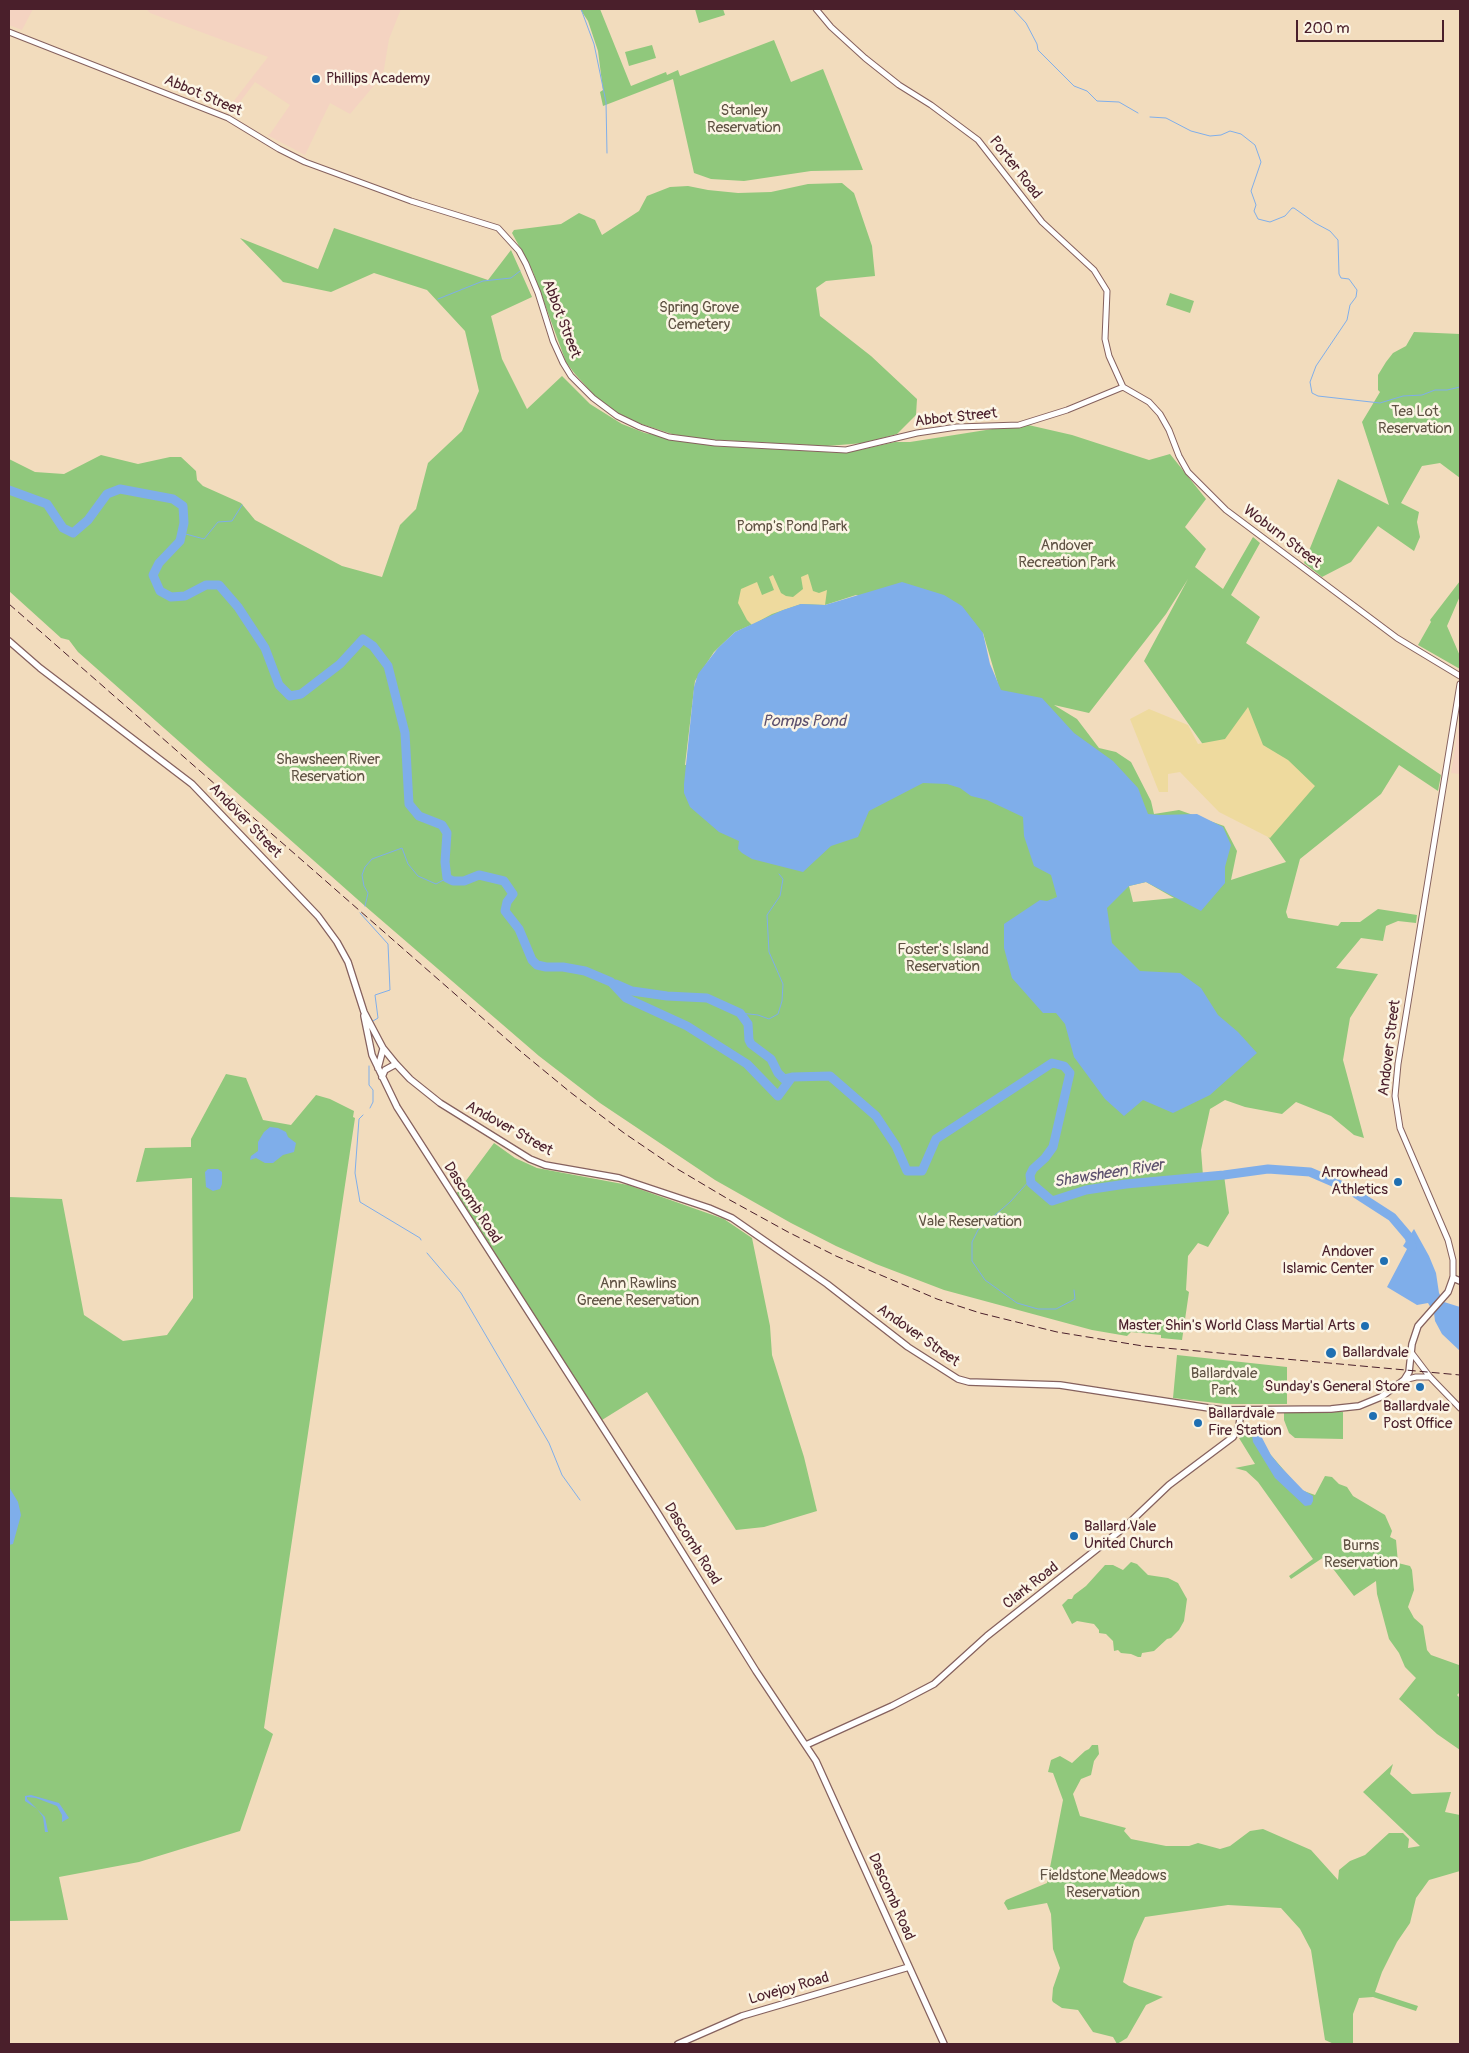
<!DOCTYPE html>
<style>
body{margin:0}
#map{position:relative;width:1469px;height:2053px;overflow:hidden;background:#f2dcbd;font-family:Pangolin,sans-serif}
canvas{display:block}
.frame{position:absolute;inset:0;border:10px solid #4a1f2b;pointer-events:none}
.scale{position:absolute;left:1296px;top:20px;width:148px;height:22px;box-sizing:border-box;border:2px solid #4a1f2b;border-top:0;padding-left:6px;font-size:15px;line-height:18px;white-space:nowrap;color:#4a1f2b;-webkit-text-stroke:4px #fcf5e5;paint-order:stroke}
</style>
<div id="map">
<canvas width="1469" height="2053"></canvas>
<div class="frame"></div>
<div class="scale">200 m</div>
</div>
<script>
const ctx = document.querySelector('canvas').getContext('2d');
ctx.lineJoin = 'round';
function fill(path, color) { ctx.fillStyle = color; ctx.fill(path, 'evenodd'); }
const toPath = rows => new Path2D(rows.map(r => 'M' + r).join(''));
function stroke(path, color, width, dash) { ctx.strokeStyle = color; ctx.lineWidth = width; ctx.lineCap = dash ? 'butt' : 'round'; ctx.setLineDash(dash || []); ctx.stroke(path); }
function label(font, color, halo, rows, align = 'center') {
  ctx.font = font + ' Pangolin,sans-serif'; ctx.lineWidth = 5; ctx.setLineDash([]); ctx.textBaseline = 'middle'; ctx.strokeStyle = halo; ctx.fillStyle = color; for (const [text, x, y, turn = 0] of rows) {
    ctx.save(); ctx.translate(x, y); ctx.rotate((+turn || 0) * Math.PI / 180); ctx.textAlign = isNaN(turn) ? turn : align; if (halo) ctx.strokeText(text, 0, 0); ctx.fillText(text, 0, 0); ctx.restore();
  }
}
const built = toPath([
 [9,9,33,9,22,30,9,25],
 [146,9,401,9,389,39,383,75,350,114,330,103,305,155,267,135,270,134,290,105,255,82,231,114,226,111,268,57,150,13],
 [1460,717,1460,774,1451,773]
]);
const green = toPath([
 [580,9,600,9,631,86,666,72,667,75,678,70,680,76,774,40,791,82,823,69,863,170,811,171,744,181,711,179,694,173,673,79,603,106,600,92,603,90,598,51,588,21],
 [695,9,723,9,725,15,699,23],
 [652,45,656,58,629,66,625,52],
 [842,183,854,193,872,246,875,276,826,281,816,288,820,316,871,356,917,399,916,415,897,434,864,443,827,446,700,439,672,434,641,424,618,414,595,396,575,374,566,362,533,272,512,233,514,230,561,224,579,213,595,220,602,235,639,211,647,196,670,187,688,186,708,190,738,193,771,192,808,184],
 [334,228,488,280,511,250,532,297,491,316,502,359,527,409,562,376,590,404,622,424,645,433,714,446,845,453,895,442,910,442,1024,424,1072,435,1149,460,1170,454,1206,499,1185,527,1206,549,1195,567,1223,589,1253,537,1260,543,1231,595,1260,617,1246,643,1441,775,1438,791,1399,765,1381,794,1300,859,1286,912,1288,918,1338,926,1341,922,1360,922,1378,909,1417,915,1416,923,1398,921,1386,926,1383,941,1361,938,1336,968,1378,974,1350,1018,1343,1060,1364,1138,1354,1135,1331,1116,1296,1102,1282,1114,1245,1107,1225,1100,1210,1109,1201,1150,1203,1176,1224,1175,1229,1213,1208,1247,1198,1243,1188,1256,1186,1290,1189,1292,1182,1340,1161,1338,1161,1335,1131,1332,1127,1336,1092,1330,944,1290,876,1264,836,1246,791,1223,715,1180,600,1103,539,1056,365,906,78,652,69,640,61,638,9,591,9,459,35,472,64,474,101,455,138,464,170,457,181,457,196,471,197,480,203,486,241,503,255,520,342,566,382,577,400,525,416,509,428,463,462,431,479,391,465,331,427,290,374,273,331,292,283,282,240,238,318,269],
 [1188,579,1144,661,1286,862,1231,880,1237,851,1224,826,1179,810,1154,814,1151,801,1131,762,1116,752,1099,748,1077,719,1054,705,1089,713,1166,614],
 [856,595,983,633,1000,691,685,765,695,681,714,652,735,632,758,622,825,605],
 [1146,882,1174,898,1133,902,1129,886],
 [1170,293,1194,301,1190,313,1166,305],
 [1414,332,1460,334,1460,478,1440,463,1422,466,1401,503,1419,512,1417,522,1420,537,1414,551,1378,526,1351,562,1322,577,1304,563,1338,479,1389,505,1362,422,1380,392,1378,390,1378,375,1386,362,1393,353,1406,346],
 [1460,581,1460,596,1447,626,1460,656,1460,669,1418,645,1431,622,1430,620],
 [226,1074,246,1078,263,1120,291,1125,316,1095,330,1099,354,1111,353,1117,355,1118,264,1728,273,1734,240,1831,139,1862,59,1877,68,1920,9,1921,9,1197,62,1199,84,1315,123,1341,167,1335,193,1298,192,1178,136,1182,145,1148,191,1147,191,1139],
 [494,1143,515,1158,537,1168,628,1185,724,1219,752,1238,770,1326,772,1355,804,1457,817,1511,764,1527,736,1530,647,1392,602,1420,456,1194],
 [1177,1355,1287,1367,1287,1404,1225,1404,1173,1398],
 [1343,1412,1343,1439,1295,1438,1289,1433,1284,1420,1284,1413],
 [1251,1429,1252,1433,1254,1430,1256,1431,1270,1454,1301,1490,1315,1495,1325,1476,1332,1477,1339,1484,1347,1487,1353,1496,1385,1515,1392,1531,1390,1537,1396,1540,1398,1563,1410,1566,1412,1570,1414,1590,1408,1607,1414,1618,1423,1626,1427,1650,1431,1655,1459,1665,1460,1692,1457,1695,1460,1698,1460,1750,1437,1734,1399,1699,1416,1678,1405,1667,1399,1653,1389,1639,1377,1594,1376,1581,1354,1596,1324,1557,1291,1579,1289,1576,1313,1559,1258,1482,1246,1471,1235,1468,1255,1464,1239,1438],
 [1131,1562,1137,1564,1148,1575,1168,1578,1178,1583,1187,1599,1184,1621,1179,1630,1171,1638,1167,1639,1154,1651,1142,1653,1141,1657,1138,1657,1131,1654,1121,1653,1118,1650,1114,1651,1113,1641,1106,1634,1099,1633,1099,1630,1094,1624,1077,1621,1072,1624,1062,1605,1068,1599,1072,1599,1074,1595,1086,1586,1105,1565,1113,1565,1123,1570],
 [1092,1745,1098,1745,1099,1754,1094,1761,1091,1775,1081,1779,1073,1794,1080,1816,1126,1828,1124,1831,1131,1839,1166,1846,1189,1846,1198,1843,1220,1849,1230,1846,1250,1831,1263,1829,1311,1850,1338,1880,1339,1870,1350,1861,1365,1855,1389,1833,1403,1833,1409,1839,1408,1848,1420,1846,1363,1792,1393,1764,1390,1774,1412,1794,1451,1792,1445,1812,1460,1815,1460,1871,1429,1880,1416,1898,1410,1923,1397,1942,1382,1972,1375,1992,1418,2006,1416,2011,1373,1997,1359,1998,1353,2014,1353,2044,1334,2044,1325,2040,1311,1950,1300,1929,1281,1908,1228,1905,1145,1917,1134,1941,1123,1982,1129,1986,1163,1997,1146,2005,1127,2038,1117,2044,1113,2037,1093,2032,1078,2010,1062,2008,1053,2002,1052,2000,1053,1988,1060,1968,1053,1949,1051,1914,1047,1903,1008,1910,1004,1903,1006,1900,1047,1883,1063,1800,1053,1773,1048,1772,1051,1760,1060,1756,1072,1763,1085,1751,1089,1749]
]);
const sand = toPath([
 [808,574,813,591,819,593,827,590,825,605,801,604,772,614,752,625,747,620,738,603,741,589,757,582,762,595,774,590,769,577,773,575,781,593,786,596,793,597,803,589,801,577],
 [1248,707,1263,745,1288,760,1315,786,1270,838,1219,812,1180,772,1168,774,1168,792,1159,792,1130,719,1149,709,1188,725,1198,744,1225,739]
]);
const water = toPath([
 [902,582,944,595,962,606,983,633,990,664,1001,690,1042,698,1074,733,1113,761,1138,788,1148,814,1159,815,1197,814,1223,827,1231,845,1225,867,1225,883,1201,911,1146,882,1129,886,1107,908,1112,943,1140,971,1180,973,1201,988,1218,1015,1238,1032,1257,1053,1210,1095,1173,1113,1143,1100,1124,1116,1105,1099,1074,1057,1065,1024,1056,1013,1043,1013,1012,978,1004,948,1004,924,1040,900,1047,901,1057,897,1051,875,1034,866,1024,836,1023,817,987,800,971,796,960,788,947,784,923,783,869,811,858,837,831,846,803,872,752,859,742,853,738,849,739,841,719,832,690,807,684,793,684,784,694,687,698,674,718,648,735,632,783,610,801,604,825,605],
 [270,1127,278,1128,286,1132,288,1137,296,1143,294,1152,283,1155,273,1163,265,1163,256,1158,250,1160,251,1156,258,1151,258,1142,264,1132],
 [208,1169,218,1169,222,1172,222,1184,220,1189,213,1191,206,1187,205,1172],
 [1414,1229,1429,1256,1436,1273,1439,1293,1444,1302,1460,1307,1460,1351,1442,1334,1435,1321,1434,1313,1428,1303,1417,1305,1387,1287,1407,1249,1403,1246],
 [1256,1432,1259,1432,1271,1455,1279,1465,1303,1490,1313,1496,1313,1501,1311,1505,1305,1506,1275,1478,1253,1442,1252,1435],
 [9,1487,18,1502,21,1515,13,1544,9,1545],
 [31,1795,59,1803,69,1818,62,1822,62,1815,57,1806,36,1798,27,1797,27,1799,45,1817,48,1832,45,1832,43,1817,37,1809,25,1801,25,1796]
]);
const stream = toPath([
 [581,9,594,44,606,102,607,153],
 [1013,9,1026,23,1037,44,1038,50,1074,86,1087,91,1097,101,1119,102,1138,113],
 [1150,117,1166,118,1191,131,1210,136,1221,135,1230,131,1241,134,1255,145,1261,162,1251,191,1256,205,1254,211,1258,219,1270,222,1285,216,1292,208,1294,208,1315,223,1330,231,1338,240,1339,274,1341,278,1349,279,1357,290,1356,297,1350,305,1347,320,1316,366,1310,382,1312,393,1318,396,1380,403,1403,396,1422,395,1435,390,1447,390,1460,387],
 [438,299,483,281,511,278,520,271],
 [182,533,204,539,218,522,232,521,242,505],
 [365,906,368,893,364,886,362,875,365,867,372,859,402,848,408,864,418,876,436,884,447,878],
 [360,913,388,944,390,990,375,995,378,1018,373,1021],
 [740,1013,758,1015,769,1019,778,1014,782,1001,783,984,769,952,767,915,780,896,783,879,779,874],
 [369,1066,369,1085,373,1090,373,1102,370,1108],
 [363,1115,359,1119,355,1173,360,1202,420,1238,421,1240],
 [1031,1179,1010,1202,978,1230,972,1242,972,1261,985,1280,1017,1303,1038,1309,1056,1309,1075,1299,1074,1290],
 [427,1253,461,1293,549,1443,562,1475,580,1500]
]);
const river = toPath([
 [9,490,47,504,63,528,73,533,88,520,107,494,120,489,173,499,183,506,184,523,180,541,159,563,153,575,160,591,171,597,185,596,206,585,219,585,238,607,265,648,279,685,290,696,301,694,340,664,363,639,373,646,388,666,405,733,409,804,419,816,442,825,447,833,445,862,447,878,453,881,464,881,479,875,504,881,513,894,507,902,505,911,519,929,532,960,537,965,546,967,563,967,585,971,611,982,626,998,687,1026,747,1064,778,1096,792,1077,830,1076,876,1116,896,1146,907,1171,922,1171,936,1139,1052,1063,1064,1066,1070,1073,1053,1147,1045,1158,1033,1169,1030,1175,1031,1183,1052,1201,1086,1190,1126,1184,1224,1175,1268,1169,1310,1172,1347,1188,1392,1217,1409,1237,1412,1247],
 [616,984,632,991,667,996,707,998,740,1013,748,1024,749,1040,751,1044,771,1059,778,1073,784,1079,792,1077]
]);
const tertiary = toPath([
 [816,9,831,27,865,58,899,85,931,105,978,140,1042,222,1094,270,1107,291,1105,339,1109,356,1123,387],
 [9,32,228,118,279,149,305,162,411,201,498,228,519,251,526,264,538,293,553,341,563,363,571,376,593,398,617,416,640,427,669,437,715,443,846,450,917,433,957,427,1019,425,1067,410,1123,387],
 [1123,387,1149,402,1160,414,1169,430,1179,456,1188,472,1226,510,1397,638,1460,676],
 [1453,1278,1453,1260,1448,1240,1400,1128,1395,1096,1398,1064,1460,684],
 [1411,1352,1430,1377,1460,1408],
 [1404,1380,1416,1377,1430,1377]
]);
const secondary = toPath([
 [9,641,40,668,192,784,318,916,337,942,348,962,364,1012,383,1048,396,1064,410,1079,440,1103,530,1159,545,1165,619,1178,709,1208,732,1218,827,1284,908,1347,958,1379,969,1382,1060,1385,1222,1410,1331,1409,1359,1406,1381,1397,1404,1380,1409,1372,1412,1344,1418,1326,1448,1292,1453,1278,1460,1281],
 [364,1016,372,1055,397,1107,657,1512,756,1671,816,1761,944,2044],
 [378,1068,383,1049],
 [382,1077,385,1070,396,1064],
 [806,1745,892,1706,934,1684,987,1636,1126,1526,1169,1485,1233,1437,1239,1426,1241,1411],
 [678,2044,742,2016,909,1967]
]);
const rail = toPath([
 [9,604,519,1050,570,1092,624,1133,674,1167,728,1199,788,1232,836,1256,937,1299,980,1313,1057,1332,1143,1346,1460,1375]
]);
const markers = [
 [316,79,5,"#1f6fb2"],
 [1398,1182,5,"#1f6fb2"],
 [1384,1261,5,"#1f6fb2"],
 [1365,1326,5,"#1f6fb2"],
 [1331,1353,6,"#1f6fb2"],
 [1420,1387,5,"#1f6fb2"],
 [1373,1416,5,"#1f6fb2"],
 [1198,1423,5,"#1f6fb2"],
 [1074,1536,5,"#1f6fb2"]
];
const poiNames = [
 ["Phillips Academy",326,79],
 ["Arrowhead",1388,1173,"right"],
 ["Athletics",1388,1190,"right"],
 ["Andover",1374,1252,"right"],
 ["Islamic Center",1374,1269,"right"],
 ["Master Shin's World Class Martial Arts",1355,1326,"right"],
 ["Ballardvale",1342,1353],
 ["Sunday's General Store",1410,1387,"right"],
 ["Ballardvale",1383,1407],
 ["Post Office",1383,1424],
 ["Ballardvale",1208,1414],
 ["Fire Station",1208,1431],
 ["Ballard Vale",1084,1527],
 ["United Church",1084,1544]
];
const streetNames = [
 ["Abbot Street",203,96,23],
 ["Porter Road",1015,168,52],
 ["Abbot Street",561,319,69],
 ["Abbot Street",956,418,-6],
 ["Woburn Street",1282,537,37],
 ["Andover Street",245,821,46],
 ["Andover Street",1390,1048,-83],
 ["Andover Street",509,1129,29],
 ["Dascomb Road",472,1203,57],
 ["Andover Street",918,1336,35],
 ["Dascomb Road",692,1544,58],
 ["Clark Road",1031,1586,-38],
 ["Dascomb Road",891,1897,66],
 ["Lovejoy Road",789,1989,-16]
];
const parkNames = [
 ["Stanley",744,111],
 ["Reservation",744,128],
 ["Spring Grove",699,308],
 ["Cemetery",699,325],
 ["Tea Lot",1415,412],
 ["Reservation",1415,429],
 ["Pomp's Pond Park",792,527],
 ["Andover",1067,546],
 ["Recreation Park",1067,563],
 ["Shawsheen River",328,760],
 ["Reservation",328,777],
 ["Foster's Island",943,950],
 ["Reservation",943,967],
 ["Vale Reservation",970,1222],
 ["Ann Rawlins",638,1284],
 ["Greene Reservation",638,1301],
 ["Ballardvale",1224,1374],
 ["Park",1224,1391],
 ["Burns",1361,1546],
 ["Reservation",1361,1563],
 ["Fieldstone Meadows",1103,1876],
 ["Reservation",1103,1893]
];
const waterNames = [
 ["Pomps Pond",804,722],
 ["Shawsheen River",1109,1174,-9]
];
fill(built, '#f4d3c1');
fill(green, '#90c87c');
fill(sand, '#eeda9e');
fill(water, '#7faeea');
stroke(stream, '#7faeea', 1);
stroke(river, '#7faeea', 9);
stroke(tertiary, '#85615e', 7);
stroke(secondary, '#85615e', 8);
stroke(tertiary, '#fff', 5);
stroke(secondary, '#fff', 5.5);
stroke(rail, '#4a1f2b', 1, [8, 4]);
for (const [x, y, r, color] of markers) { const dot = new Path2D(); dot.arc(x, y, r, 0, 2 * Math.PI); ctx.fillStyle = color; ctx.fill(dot); stroke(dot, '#fcf5e5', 2); }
label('15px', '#4a1f2b', '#fcf5e5', poiNames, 'left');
label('15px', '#4a1f2b', '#fcf5e5', streetNames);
label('15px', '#5f5243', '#fcf5e5', parkNames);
label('italic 16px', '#5d516e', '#fcf5e5', waterNames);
</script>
